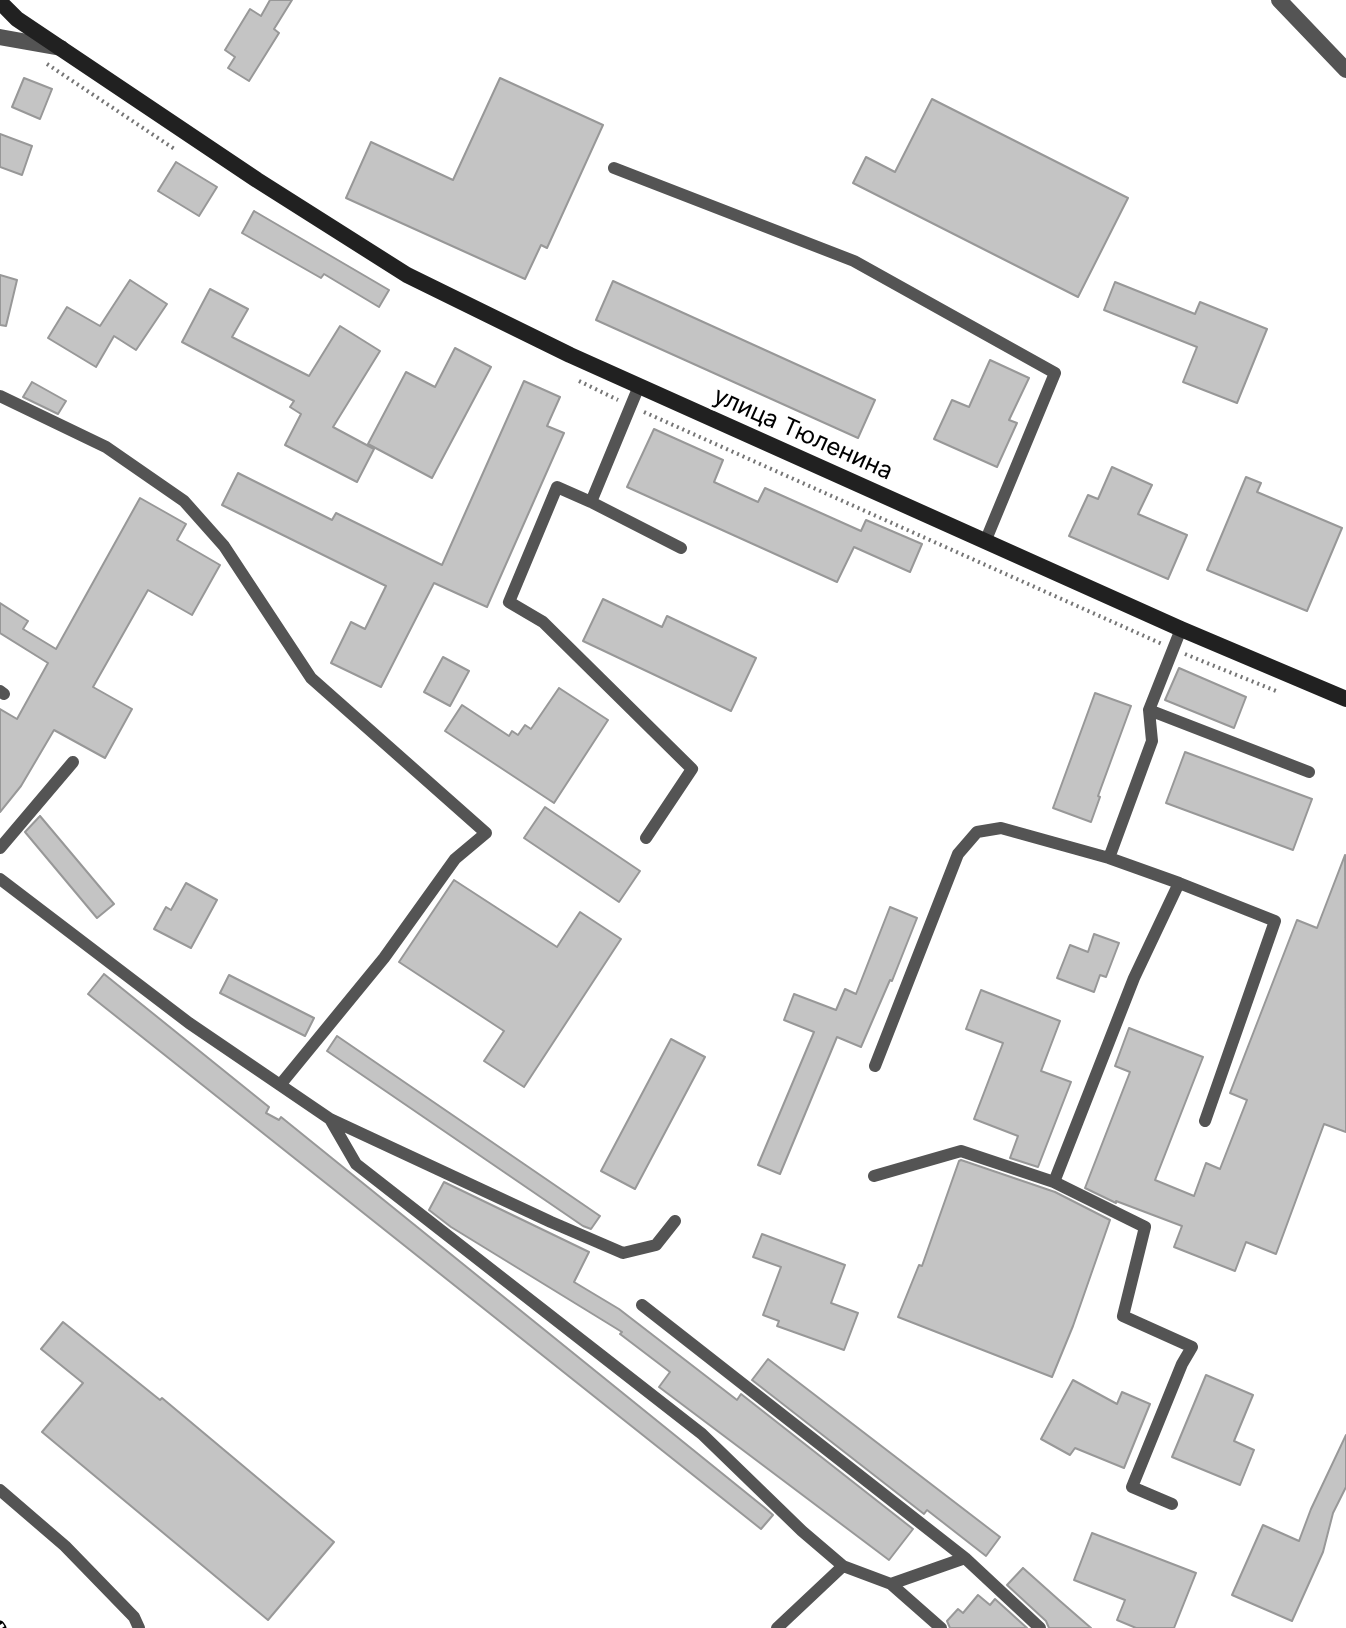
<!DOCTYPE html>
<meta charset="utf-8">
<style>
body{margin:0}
canvas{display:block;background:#fff}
</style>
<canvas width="1346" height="1628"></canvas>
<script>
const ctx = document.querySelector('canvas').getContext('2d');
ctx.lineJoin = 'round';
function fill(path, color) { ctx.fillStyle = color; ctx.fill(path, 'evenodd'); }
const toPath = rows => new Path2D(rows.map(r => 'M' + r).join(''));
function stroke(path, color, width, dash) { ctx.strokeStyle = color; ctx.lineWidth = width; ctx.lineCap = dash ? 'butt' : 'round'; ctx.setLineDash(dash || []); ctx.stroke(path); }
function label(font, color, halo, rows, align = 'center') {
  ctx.font = font + ' Inter,sans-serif'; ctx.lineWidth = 6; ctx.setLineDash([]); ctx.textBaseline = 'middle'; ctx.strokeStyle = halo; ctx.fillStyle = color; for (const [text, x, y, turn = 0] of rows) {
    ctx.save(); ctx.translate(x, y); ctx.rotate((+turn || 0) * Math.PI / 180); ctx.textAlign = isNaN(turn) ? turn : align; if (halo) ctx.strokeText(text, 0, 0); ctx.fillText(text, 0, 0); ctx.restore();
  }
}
const building = toPath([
 [270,0,292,0,274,29,279,33,249,81,228,68,235,57,225,50,250,9,261,16,270,0],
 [24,78,52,89,40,119,12,107,24,78],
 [500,78,603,125,547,248,541,245,525,279,346,198,371,142,453,180,500,78],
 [932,99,1128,198,1078,297,853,183,866,157,895,172,932,99],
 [0,134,32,146,22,175,0,167,0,134],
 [176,162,217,187,199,216,158,191,176,162],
 [254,211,389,290,379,307,324,274,321,278,242,233,254,211],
 [0,275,17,280,6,326,0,325,0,275],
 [130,280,167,304,136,350,114,336,96,367,48,338,67,307,100,326,130,280],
 [613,281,875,400,858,438,596,320,613,281],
 [1115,282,1195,314,1200,302,1267,329,1237,403,1183,382,1197,347,1104,310,1115,282],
 [210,289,248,309,232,337,309,376,340,326,380,351,333,427,374,449,357,482,285,445,301,414,290,407,294,401,182,342,210,289],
 [455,348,491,367,432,478,368,444,406,372,435,387,455,348],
 [990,360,1029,378,1009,420,1017,423,997,467,934,439,952,400,969,407,990,360],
 [524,381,560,397,547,426,564,433,487,607,434,583,381,687,331,663,351,622,365,629,386,586,222,505,238,473,332,520,336,513,442,565,524,381],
 [32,382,66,401,58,414,23,397,32,382],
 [654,429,723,460,714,482,758,502,765,488,861,531,866,520,922,544,910,572,854,547,837,582,627,487,654,429],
 [1112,467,1152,485,1138,514,1187,535,1168,579,1069,536,1088,495,1098,499,1112,467],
 [1246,477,1261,483,1257,492,1342,528,1307,611,1207,570,1246,477],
 [140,498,186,524,177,540,220,565,192,615,148,590,93,687,132,709,105,758,54,730,21,786,0,812,0,709,17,719,48,663,0,633,0,603,28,621,23,629,56,649,140,498],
 [603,599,662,627,667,616,756,658,731,711,583,641,603,599],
 [443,657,469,671,450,706,424,692,443,657],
 [1179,668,1246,697,1234,728,1165,700,1179,668],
 [559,688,608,720,554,803,445,731,462,705,509,736,512,731,518,735,525,725,531,729,559,688],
 [1095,693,1131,706,1098,796,1100,797,1091,822,1053,808,1095,693],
 [1185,752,1312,799,1293,850,1166,803,1185,752],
 [545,807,640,871,619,902,524,838,545,807],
 [40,816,114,904,97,918,25,832,40,816],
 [1345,855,1346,1132,1324,1124,1276,1254,1246,1242,1235,1271,1174,1247,1182,1226,1116,1201,1116,1203,1085,1188,1130,1072,1115,1066,1129,1028,1203,1057,1155,1180,1194,1196,1206,1163,1220,1169,1247,1100,1230,1093,1297,920,1317,928,1345,855],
 [454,880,557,947,580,912,621,939,524,1087,484,1061,504,1031,399,962,454,880],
 [186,883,217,900,191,948,154,929,166,907,171,910,186,883],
 [890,907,917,918,892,981,890,980,861,1047,837,1037,780,1174,758,1165,814,1032,784,1020,794,994,836,1010,845,989,856,994,890,907],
 [1094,934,1119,943,1106,977,1100,975,1094,992,1057,978,1070,945,1088,952,1094,934],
 [104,974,269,1107,266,1113,279,1120,281,1117,765,1508,773,1515,761,1529,88,994,104,974],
 [229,975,314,1018,305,1036,220,993,229,975],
 [981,990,1060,1021,1041,1071,1071,1082,1038,1167,1010,1158,1018,1136,974,1119,1003,1043,966,1029,981,990],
 [337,1036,600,1216,591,1229,583,1226,327,1051,337,1036],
 [671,1039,705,1057,635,1189,601,1171,671,1039],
 [961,1160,1055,1192,1110,1220,1073,1326,1052,1377,898,1317,919,1265,922,1266,959,1161,961,1160],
 [444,1182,589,1252,574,1282,619,1309,737,1400,741,1394,913,1529,889,1560,659,1387,670,1372,620,1334,622,1332,451,1227,429,1210,444,1182],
 [762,1234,845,1265,831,1303,858,1313,844,1350,777,1326,779,1321,763,1315,781,1267,753,1257,762,1234],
 [63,1322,160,1400,162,1398,334,1542,268,1620,42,1432,83,1383,41,1349,63,1322],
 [768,1359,1000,1537,986,1556,927,1510,924,1514,752,1380,768,1359],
 [1206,1375,1253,1395,1234,1441,1254,1450,1240,1485,1172,1457,1206,1375],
 [1073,1380,1117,1404,1122,1392,1150,1404,1124,1468,1075,1448,1070,1455,1041,1439,1073,1380],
 [1346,1435,1346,1487,1333,1513,1323,1552,1292,1621,1232,1595,1263,1525,1299,1541,1311,1509,1346,1435],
 [1092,1533,1196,1573,1174,1628,1136,1628,1117,1620,1125,1600,1074,1580,1092,1533],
 [1023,1568,1060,1601,1091,1628,1049,1628,1046,1621,1007,1585,1023,1568],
 [978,1595,990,1605,995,1599,1027,1628,950,1628,947,1621,958,1609,963,1613,978,1595]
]);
const path = toPath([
 [47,64,176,150],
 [579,381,618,400],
 [644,412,1162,644],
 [1185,654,1276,691]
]);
const service = toPath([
 [614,168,854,261,1055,373,985,542],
 [639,386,591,502,557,487,509,602,543,622,692,769,646,838],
 [0,396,106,447,184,501,224,546,311,678,486,833,455,859,384,958,280,1085],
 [591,502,681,548],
 [0,691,4,694],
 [1149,710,1309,772],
 [0,848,73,762],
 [0,879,189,1023,330,1119,551,1222,623,1253,656,1245,675,1221],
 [1179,883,1275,921,1205,1121],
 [875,1066,958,854,977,832,1001,828,1109,858],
 [330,1119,356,1164,702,1434,802,1531,843,1566,891,1584,965,1558,1040,1628],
 [874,1176,961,1151,1054,1182],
 [642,1305,965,1558],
 [0,1490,65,1546,134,1617,139,1628],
 [1172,1504,1132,1487,1182,1364,1192,1347,1123,1316,1145,1227,1054,1182,1134,978,1179,883,1109,858,1152,741,1149,710,1181,629],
 [891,1584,941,1628],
 [777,1628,843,1566]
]);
const minor = toPath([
 [1279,0,1346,70],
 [0,37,61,48]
]);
const secondary = toPath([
 [0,2,17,19,257,180,407,275,570,355,1181,629,1346,699]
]);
const rail = toPath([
 [0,1625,2,1628]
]);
const streetNames = [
 ["улица Тюленина",803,434,24]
];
fill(building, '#c4c4c4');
stroke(building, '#989898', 2);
stroke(path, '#767676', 4, [2, 4]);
stroke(service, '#545454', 12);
stroke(minor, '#545454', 16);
stroke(secondary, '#212121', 16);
stroke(rail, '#000', 9);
stroke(rail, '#fff', 6, [18]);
label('24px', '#000', '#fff', streetNames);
</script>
